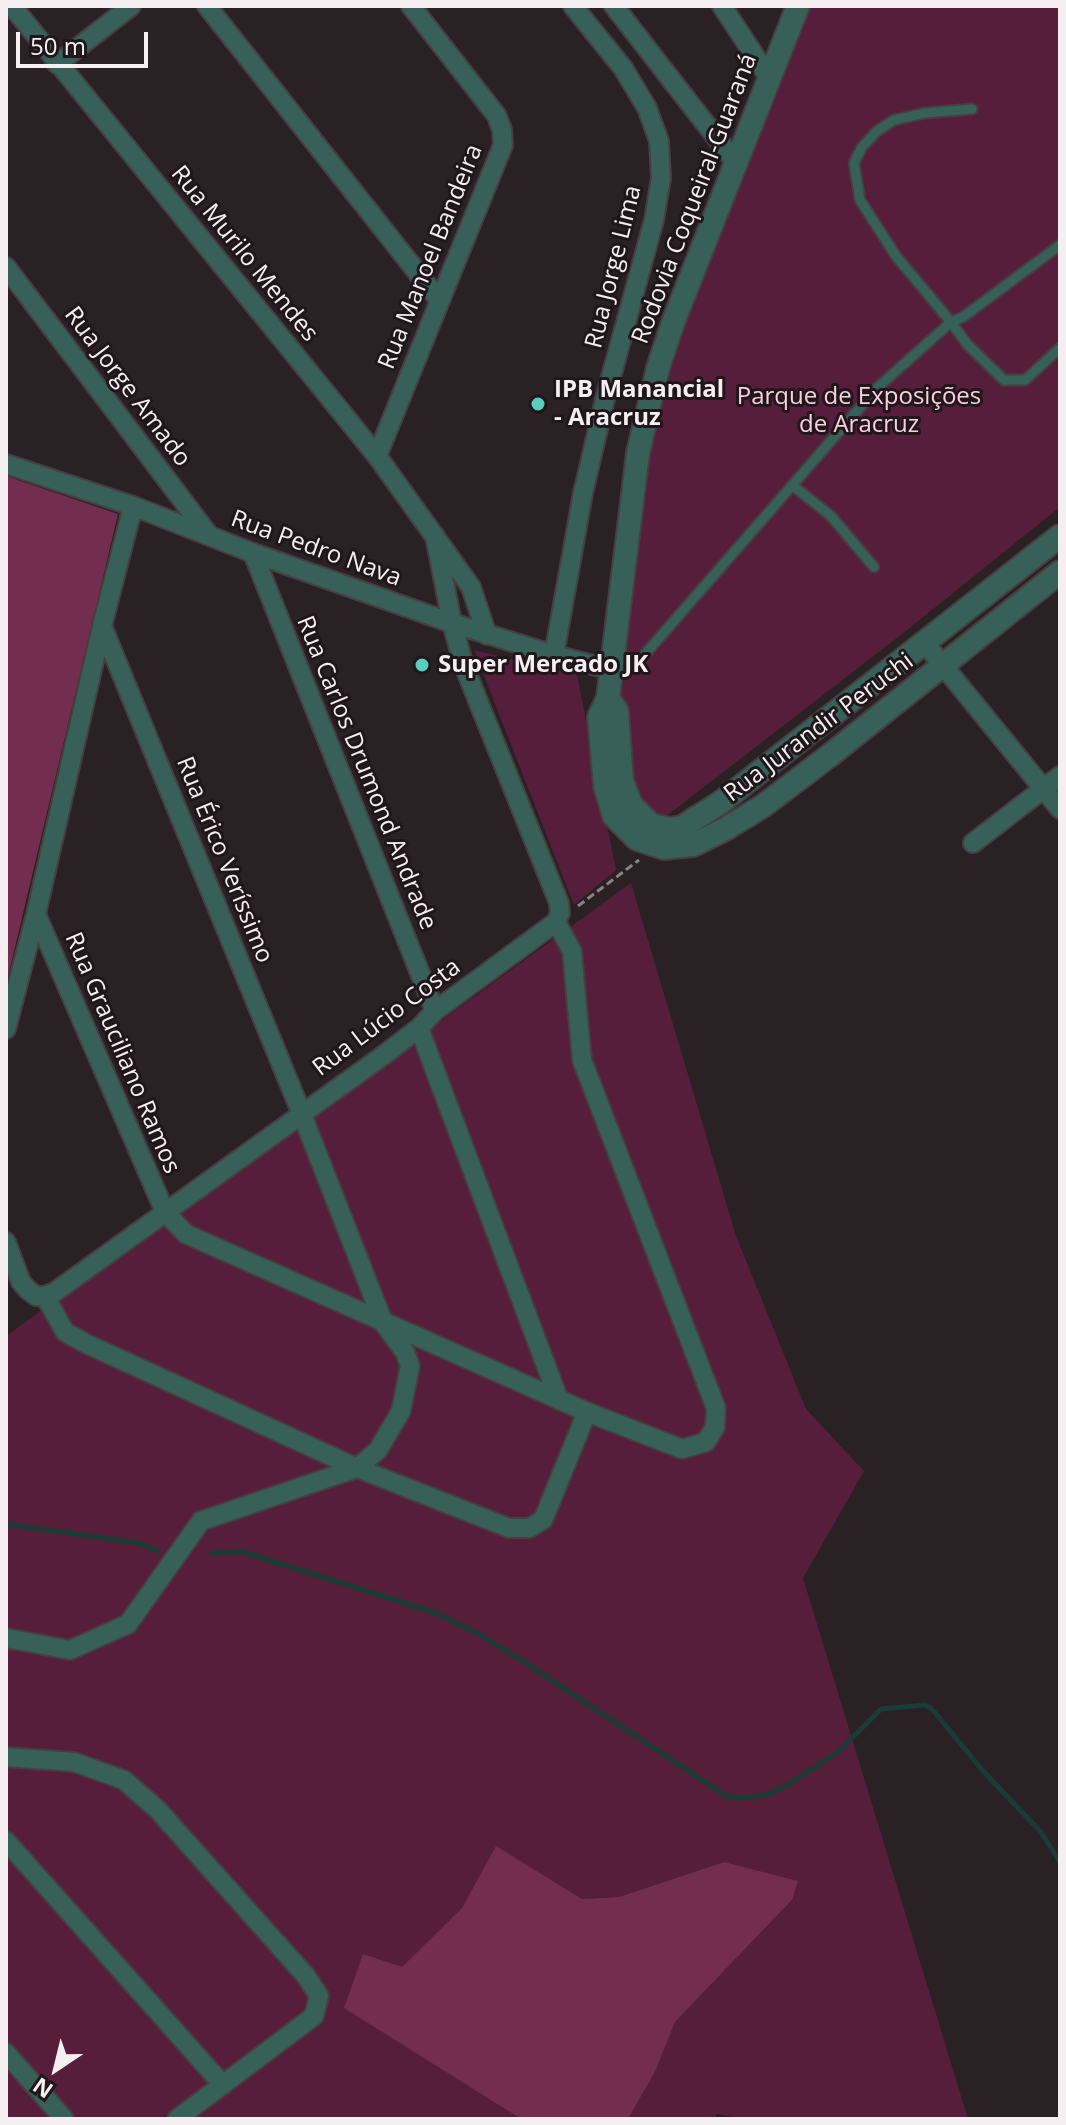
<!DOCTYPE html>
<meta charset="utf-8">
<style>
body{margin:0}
#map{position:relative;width:1066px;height:2125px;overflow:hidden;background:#2a2124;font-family:"Open Sans",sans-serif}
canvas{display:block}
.frame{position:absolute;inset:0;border:8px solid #f6eff2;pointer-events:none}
.north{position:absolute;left:16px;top:2029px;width:80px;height:80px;-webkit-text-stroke:6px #20171b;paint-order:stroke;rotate:215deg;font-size:22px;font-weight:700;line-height:32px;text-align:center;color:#f6eff2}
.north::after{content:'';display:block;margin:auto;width:28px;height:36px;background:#f6eff2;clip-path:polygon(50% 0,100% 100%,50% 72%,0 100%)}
.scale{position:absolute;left:16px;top:32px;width:132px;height:36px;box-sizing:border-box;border:4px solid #f6eff2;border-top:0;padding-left:10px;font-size:24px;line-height:28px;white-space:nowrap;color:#f6eff2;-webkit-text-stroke:6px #20171b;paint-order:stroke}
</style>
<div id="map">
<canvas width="1066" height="2125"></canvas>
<div class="frame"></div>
<div class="north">N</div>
<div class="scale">50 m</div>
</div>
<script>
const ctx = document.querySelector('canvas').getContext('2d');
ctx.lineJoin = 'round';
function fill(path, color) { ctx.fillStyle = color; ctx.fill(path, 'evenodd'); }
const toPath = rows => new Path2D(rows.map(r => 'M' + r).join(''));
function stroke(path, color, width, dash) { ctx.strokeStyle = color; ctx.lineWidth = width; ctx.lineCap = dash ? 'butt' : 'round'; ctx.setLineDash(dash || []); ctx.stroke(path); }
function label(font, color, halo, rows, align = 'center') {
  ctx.font = font + ' "Open Sans",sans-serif'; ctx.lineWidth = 6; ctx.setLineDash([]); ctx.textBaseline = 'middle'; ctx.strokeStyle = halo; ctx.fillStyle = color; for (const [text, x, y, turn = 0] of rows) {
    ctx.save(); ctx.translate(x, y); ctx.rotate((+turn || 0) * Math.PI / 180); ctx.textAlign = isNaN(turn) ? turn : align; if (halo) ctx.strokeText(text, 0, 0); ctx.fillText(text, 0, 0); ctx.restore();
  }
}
const green = toPath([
 [804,6,1060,6,1060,507,902,634,669,814,655,819,615,783,613,680,654,390],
 [474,650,577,675,616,870,574,905],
 [631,883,736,1236,806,1409,864,1471,803,1578,968,2119,744,2119,717,2114,715,2119,628,2119,656,2070,675,2022,792,1900,724,1862,619,1897,582,1899,496,1847,462,1908,402,1968,345,2008,521,2119,6,2119,6,1336]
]);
const forest = toPath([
 [6,476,118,514,6,985],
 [496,1846,582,1899,619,1897,724,1862,798,1881,792,1900,675,2022,656,2070,628,2119,521,2119,344,2008,363,1954,402,1967,462,1908]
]);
const stream = toPath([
 [6,1524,138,1543,158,1551],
 [211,1553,243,1552,436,1613,479,1634,529,1665,726,1796,740,1798,766,1795,784,1787,838,1752,881,1709,925,1705,932,1709,983,1771,1041,1832,1060,1862]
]);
const path = toPath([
 [578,906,639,860]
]);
const service = toPath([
 [1060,245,963,317,951,322,967,344,1004,380,1025,380,1060,348],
 [792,485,831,516,874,567],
 [633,668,877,388,951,322,896,256,860,200,854,163,862,147,877,131,894,120,925,113,972,109]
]);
const minor = toPath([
 [12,6,377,456,471,587,487,635],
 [207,6,439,300],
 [614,6,736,163],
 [722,6,768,76],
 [57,64,131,6],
 [6,267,208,534],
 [377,456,503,145,502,130,497,116,411,6],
 [6,464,133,506,253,553,452,623,554,655,612,670],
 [253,553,435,1011],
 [924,642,1060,809],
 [554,655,583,493,605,399,654,220,661,178,659,141,647,108,623,68,573,6],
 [973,843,1060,776],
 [36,914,165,1212,186,1234,587,1412,682,1449,706,1442,715,1427,716,1408,582,1060,572,951,556,922],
 [419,1028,559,1400],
 [6,1029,36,914,102,626,133,506],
 [6,1242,21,1282,28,1290,36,1296,45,1296,55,1292,384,1055,419,1028,435,1011,556,922,560,913,559,903,464,666,452,623,435,536],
 [45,1296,65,1332,87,1344,357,1468,509,1528,529,1528,543,1520,587,1412],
 [6,1638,70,1650,128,1624,201,1521,357,1468,378,1450,401,1411,410,1366,405,1352,384,1324,301,1112,102,626],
 [6,1757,74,1762,124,1780,158,1810,306,1976,319,1996,314,2016,177,2119],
 [6,1841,223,2085],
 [6,2053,64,2119]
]);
const tertiary = toPath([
 [798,6,674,320,658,368,638,453,608,698,599,717,605,786,614,816,637,839,664,848,693,845,727,828,763,806,829,756,1060,572],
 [608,698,617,711,622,781,632,806,651,825,670,829,682,827,720,803,1060,536]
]);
const markers = [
 [538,404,8,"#5acebd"],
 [422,665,8,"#5acebd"]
];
const streetNames = [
 ["Rodovia Coqueiral-Guaraná",695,199,-69],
 ["Rua Murilo Mendes",244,254,51],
 ["Rua Manoel Bandeira",431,257,-68],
 ["Rua Jorge Lima",614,267,-76],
 ["Rua Jorge Amado",127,387,53],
 ["Rua Pedro Nava",316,549,20],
 ["Rua Jurandir Peruchi",819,728,-37],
 ["Rua Carlos Drumond Andrade",366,773,68],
 ["Rua Érico Veríssimo",224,860,68],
 ["Rua Lúcio Costa",387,1018,-37],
 ["Rua Grauciliano Ramos",122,1053,67]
];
const poiNames = [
 ["IPB Manancial",554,390],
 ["- Aracruz",554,418],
 ["Super Mercado JK",438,665]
];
const parkNames = [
 ["Parque de Exposições",859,397],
 ["de Aracruz",859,425]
];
fill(green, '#561e3a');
fill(forest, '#722d4f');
stroke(stream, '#193c37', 5);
stroke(service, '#473e41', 13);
stroke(minor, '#473e41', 22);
stroke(tertiary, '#473e41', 26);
stroke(path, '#898184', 3, [8, 4]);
stroke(service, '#376059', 9);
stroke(minor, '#376059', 18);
stroke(tertiary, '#376059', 22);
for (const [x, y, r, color] of markers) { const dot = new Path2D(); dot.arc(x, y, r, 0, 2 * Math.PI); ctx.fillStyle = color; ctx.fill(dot); stroke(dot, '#20171b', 3); }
label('24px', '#f6eff2', '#20171b', streetNames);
label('bold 24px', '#f6eff2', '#20171b', poiNames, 'left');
label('24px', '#facee0', '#20171b', parkNames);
</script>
